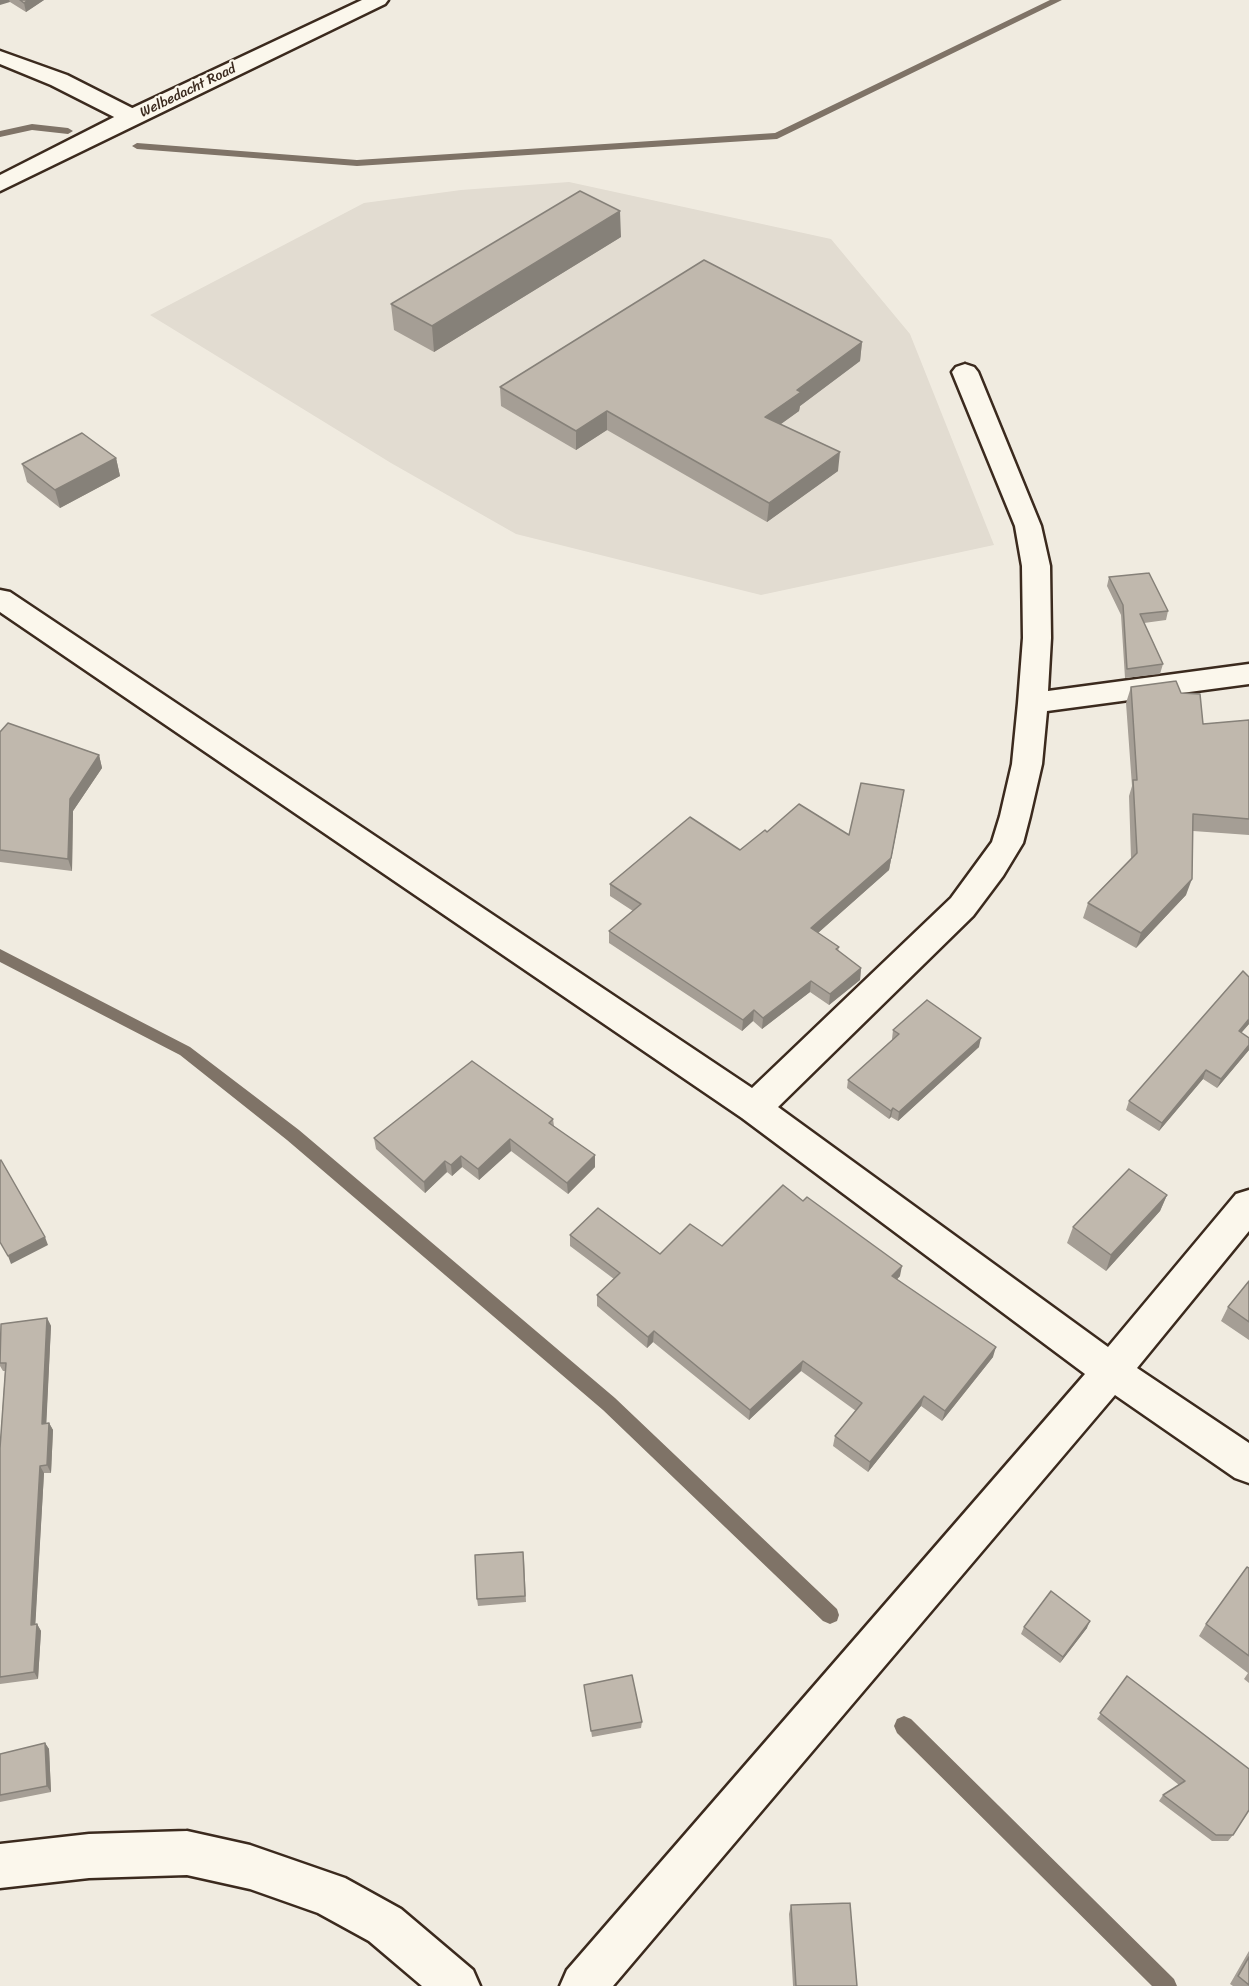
<!DOCTYPE html>
<style>
body{margin:0}
canvas{display:block;background:#f0ebe0}
</style>
<canvas width="1249" height="1986"></canvas>
<script>
const ctx = document.querySelector('canvas').getContext('2d');
ctx.lineJoin = 'round';
function fill(path, color) { ctx.fillStyle = color; ctx.fill(path, 'evenodd'); }
const toPath = rows => new Path2D(rows.map(r => 'M' + r).join(''));
function stroke(path, color, width, dash) { ctx.strokeStyle = color; ctx.lineWidth = width; ctx.lineCap = dash ? 'butt' : 'round'; ctx.setLineDash(dash || []); ctx.stroke(path); }
function label(font, color, halo, rows, align = 'center') {
  ctx.font = font + ' Sriracha,sans-serif'; ctx.lineWidth = 4.5; ctx.setLineDash([]); ctx.textBaseline = 'middle'; ctx.strokeStyle = halo; ctx.fillStyle = color; for (const [text, x, y, turn = 0] of rows) {
    ctx.save(); ctx.translate(x, y); ctx.rotate((+turn || 0) * Math.PI / 180); ctx.textAlign = isNaN(turn) ? turn : align; if (halo) ctx.strokeText(text, 0, 0); ctx.fillText(text, 0, 0); ctx.restore();
  }
}
const built = toPath([
 [569,182,831,239,910,334,994,545,761,595,516,534,391,463,150,315,364,203,461,190]
]);
const stream = toPath([
 [1050,0,1062,0,777,139,357,166,137,149,132,146,137,143,357,160,775,133,1050,0],
 [32,124,68,128,73,131,68,134,32,130,0,137,0,131,32,124],
 [0,949,190,1047,299,1130,615,1398,837,1609,839,1615,837,1621,830,1624,823,1621,603,1410,287,1140,180,1055,0,962,0,949],
 [904,1716,911,1719,1174,1979,1177,1986,1152,1986,897,1733,894,1726,897,1719,904,1716]
]);
const minor = toPath([
 [0,51,67,75,140,112,143,117,140,122,132,124,124,122,51,85,0,64,0,51],
 [965,364,974,367,978,372,1041,526,1050,566,1051,638,1048,691,1249,664,1249,684,1047,711,1042,764,1030,816,1023,843,1003,876,973,916,778,1107,1108,1347,1236,1194,1249,1190,1249,1231,1137,1368,1249,1443,1249,1483,1235,1478,1115,1395,613,1986,560,1986,567,1970,1085,1374,742,1118,0,612,0,590,10,592,752,1088,951,898,992,842,1000,816,1012,764,1018,703,1023,638,1022,566,1015,526,952,372,956,367,965,364],
 [187,1831,250,1845,345,1878,401,1909,473,1970,480,1986,422,1986,369,1941,318,1913,250,1889,187,1875,89,1878,0,1888,0,1844,89,1834,187,1831]
]);
const tertiary = toPath([
 [362,0,388,0,385,4,0,191,0,175,124,112,362,0]
]);
const wall = toPath([
 [0,0,44,0,26,12,10,2],
 [621,237,434,352,394,330,391,304],
 [862,342,860,361,800,406,799,411,781,424,838,471,767,522,607,430,576,450,501,406,500,387],
 [116,458,120,476,60,508,27,482,22,464],
 [1109,577,1168,611,1166,620,1144,623,1163,664,1160,674,1125,678,1121,615,1107,586],
 [1131,687,1181,693,1203,724,1249,720,1249,835,1193,831,1186,895,1136,948,1083,918,1088,903,1131,858,1129,796,1132,786,1126,703],
 [0,732,99,755,102,768,73,811,72,871,0,862],
 [902,802,889,870,818,933,839,947,838,951,861,968,860,980,829,1005,810,992,762,1029,753,1021,742,1031,609,943,609,931,633,911,610,896,610,884,740,850,767,832,849,835],
 [1249,977,1249,1024,1241,1033,1249,1038,1249,1050,1217,1088,1203,1079,1159,1131,1126,1110,1129,1101],
 [893,1030,979,1047,898,1121,891,1117,889,1119,847,1088,848,1080,892,1040,892,1039],
 [553,1119,554,1126,595,1167,568,1194,511,1151,479,1180,462,1167,452,1176,447,1172,425,1193,376,1149,374,1138],
 [1167,1195,1160,1211,1106,1271,1067,1243,1073,1227],
 [570,1235,660,1254,722,1246,900,1276,897,1279,993,1357,942,1421,921,1406,868,1472,833,1446,835,1436,856,1411,801,1371,749,1420,653,1342,647,1348,597,1306,597,1295,614,1279,570,1246],
 [1249,1281,1249,1340,1221,1321,1228,1307],
 [47,1318,51,1326,46,1423,49,1423,53,1430,51,1473,44,1473,35,1624,37,1624,41,1631,38,1679,0,1684,0,1448,5,1371,3,1371,0,1366,0,1343],
 [524,1559,526,1602,478,1606,477,1599],
 [1249,1568,1249,1683,1244,1679,1248,1673,1199,1636,1206,1624],
 [1024,1627,1087,1628,1060,1663,1021,1634],
 [1127,1676,1233,1835,1228,1841,1212,1841,1159,1801,1163,1795,1179,1785,1097,1719],
 [584,1685,642,1722,641,1728,592,1737],
 [45,1743,49,1749,51,1792,0,1802,0,1754],
 [791,1905,857,1986,793,1986,789,1914],
 [1249,1951,1249,1986,1233,1986,1230,1984]
]);
const shadedWall = toPath([
 [0,0,9,0,10,2,0,5],
 [28,0,44,0,26,12,24,3],
 [620,211,621,237,434,352,432,326],
 [862,342,860,361,800,406,799,411,764,436,765,417,797,390],
 [607,411,607,430,576,450,576,431],
 [840,452,838,471,767,522,769,503],
 [116,458,120,476,60,508,55,490],
 [99,755,102,768,73,811,72,871,68,859,70,799],
 [902,802,889,870,810,940,811,928],
 [1192,879,1186,895,1136,948,1141,933],
 [861,968,860,980,829,1005,830,994],
 [811,981,810,992,762,1029,763,1018],
 [754,1010,753,1021,742,1031,743,1020],
 [1249,1019,1249,1024,1235,1040,1239,1031],
 [981,1038,979,1047,898,1121,899,1112],
 [1249,1045,1249,1050,1217,1088,1221,1079],
 [1206,1070,1203,1079,1159,1131,1162,1123],
 [893,1108,891,1117,889,1119,891,1111],
 [510,1139,511,1151,479,1180,478,1169],
 [595,1155,595,1167,568,1194,567,1183],
 [461,1156,462,1167,452,1176,451,1165],
 [445,1161,447,1172,425,1193,424,1182],
 [1167,1195,1160,1211,1106,1271,1111,1255],
 [45,1237,48,1245,11,1264,8,1256],
 [902,1266,900,1276,890,1287,892,1276],
 [47,1318,51,1326,46,1431,42,1424],
 [654,1331,653,1342,647,1348,648,1337],
 [996,1347,993,1357,942,1421,945,1411],
 [803,1361,801,1371,749,1420,750,1410],
 [924,1396,921,1406,868,1472,870,1462],
 [49,1423,53,1430,51,1473,47,1465],
 [40,1466,44,1473,35,1631,31,1625],
 [1090,1621,1087,1628,1060,1663,1063,1657],
 [37,1624,41,1631,38,1679,34,1672],
 [45,1743,49,1749,51,1792,47,1786]
]);
const building = toPath([
 [20,0,28,0,24,3,20,0],
 [580,191,620,211,432,326,391,304,580,191],
 [704,260,862,342,797,390,801,392,765,417,840,452,769,503,607,411,576,431,500,387,704,260],
 [82,433,116,458,55,490,22,464,82,433],
 [1149,573,1168,611,1140,614,1163,664,1127,669,1123,605,1109,577,1149,573],
 [1176,681,1181,693,1200,694,1203,724,1249,720,1249,819,1193,814,1192,879,1141,933,1088,903,1137,853,1133,780,1137,780,1131,687,1176,681],
 [8,723,99,755,70,799,68,859,0,850,0,732,8,723],
 [861,783,904,790,891,858,811,928,839,947,836,949,861,968,830,994,811,981,763,1018,754,1010,743,1020,609,931,641,904,610,884,690,817,740,850,765,830,767,832,799,804,849,835,861,783],
 [1243,971,1249,977,1249,1019,1239,1031,1249,1038,1249,1045,1221,1079,1206,1070,1162,1123,1129,1101,1243,971],
 [927,1000,981,1038,899,1112,893,1108,891,1111,848,1080,899,1034,893,1030,927,1000],
 [472,1061,553,1119,549,1123,595,1155,567,1183,510,1139,478,1169,461,1156,451,1165,445,1161,424,1182,374,1138,472,1061],
 [1,1160,45,1237,8,1256,0,1242,0,1161,1,1160],
 [1129,1169,1167,1195,1111,1255,1073,1227,1129,1169],
 [783,1185,803,1201,807,1197,902,1266,892,1276,996,1347,945,1411,924,1396,870,1462,835,1436,862,1403,803,1361,750,1410,654,1331,648,1337,597,1295,620,1273,570,1235,598,1208,660,1254,690,1224,722,1246,783,1185],
 [1249,1281,1249,1322,1228,1307,1249,1281],
 [47,1318,42,1424,49,1423,47,1465,40,1466,31,1625,37,1624,34,1672,0,1677,0,1448,6,1363,0,1363,1,1324,47,1318],
 [523,1552,525,1596,477,1599,475,1555,523,1552],
 [1247,1567,1249,1568,1249,1656,1206,1624,1247,1567],
 [1051,1591,1090,1621,1063,1657,1024,1627,1051,1591],
 [632,1675,642,1722,591,1731,584,1685,632,1675],
 [1127,1676,1249,1769,1249,1810,1233,1835,1216,1835,1163,1795,1185,1781,1100,1713,1127,1676],
 [45,1743,47,1786,0,1795,0,1754,45,1743],
 [850,1903,857,1986,796,1986,791,1905,850,1903],
 [1249,1957,1249,1985,1238,1976,1249,1957]
]);
const farStreetnames = [
 ["Welbedacht Road",188,91,-26]
];
fill(built, '#e2dcd1');
fill(stream, '#7f7367');
stroke(minor, '#3b2a1e', 5);
stroke(tertiary, '#3b2a1e', 5);
fill(minor, '#fbf7ec');
fill(tertiary, '#fbf7ec');
fill(wall, '#a59e95');
fill(shadedWall, '#868179');
fill(building, '#c0b8ad');
stroke(building, '#868179', 1.5);
label('14px', '#3b2a1e', '#fbf7ec', farStreetnames);
</script>
